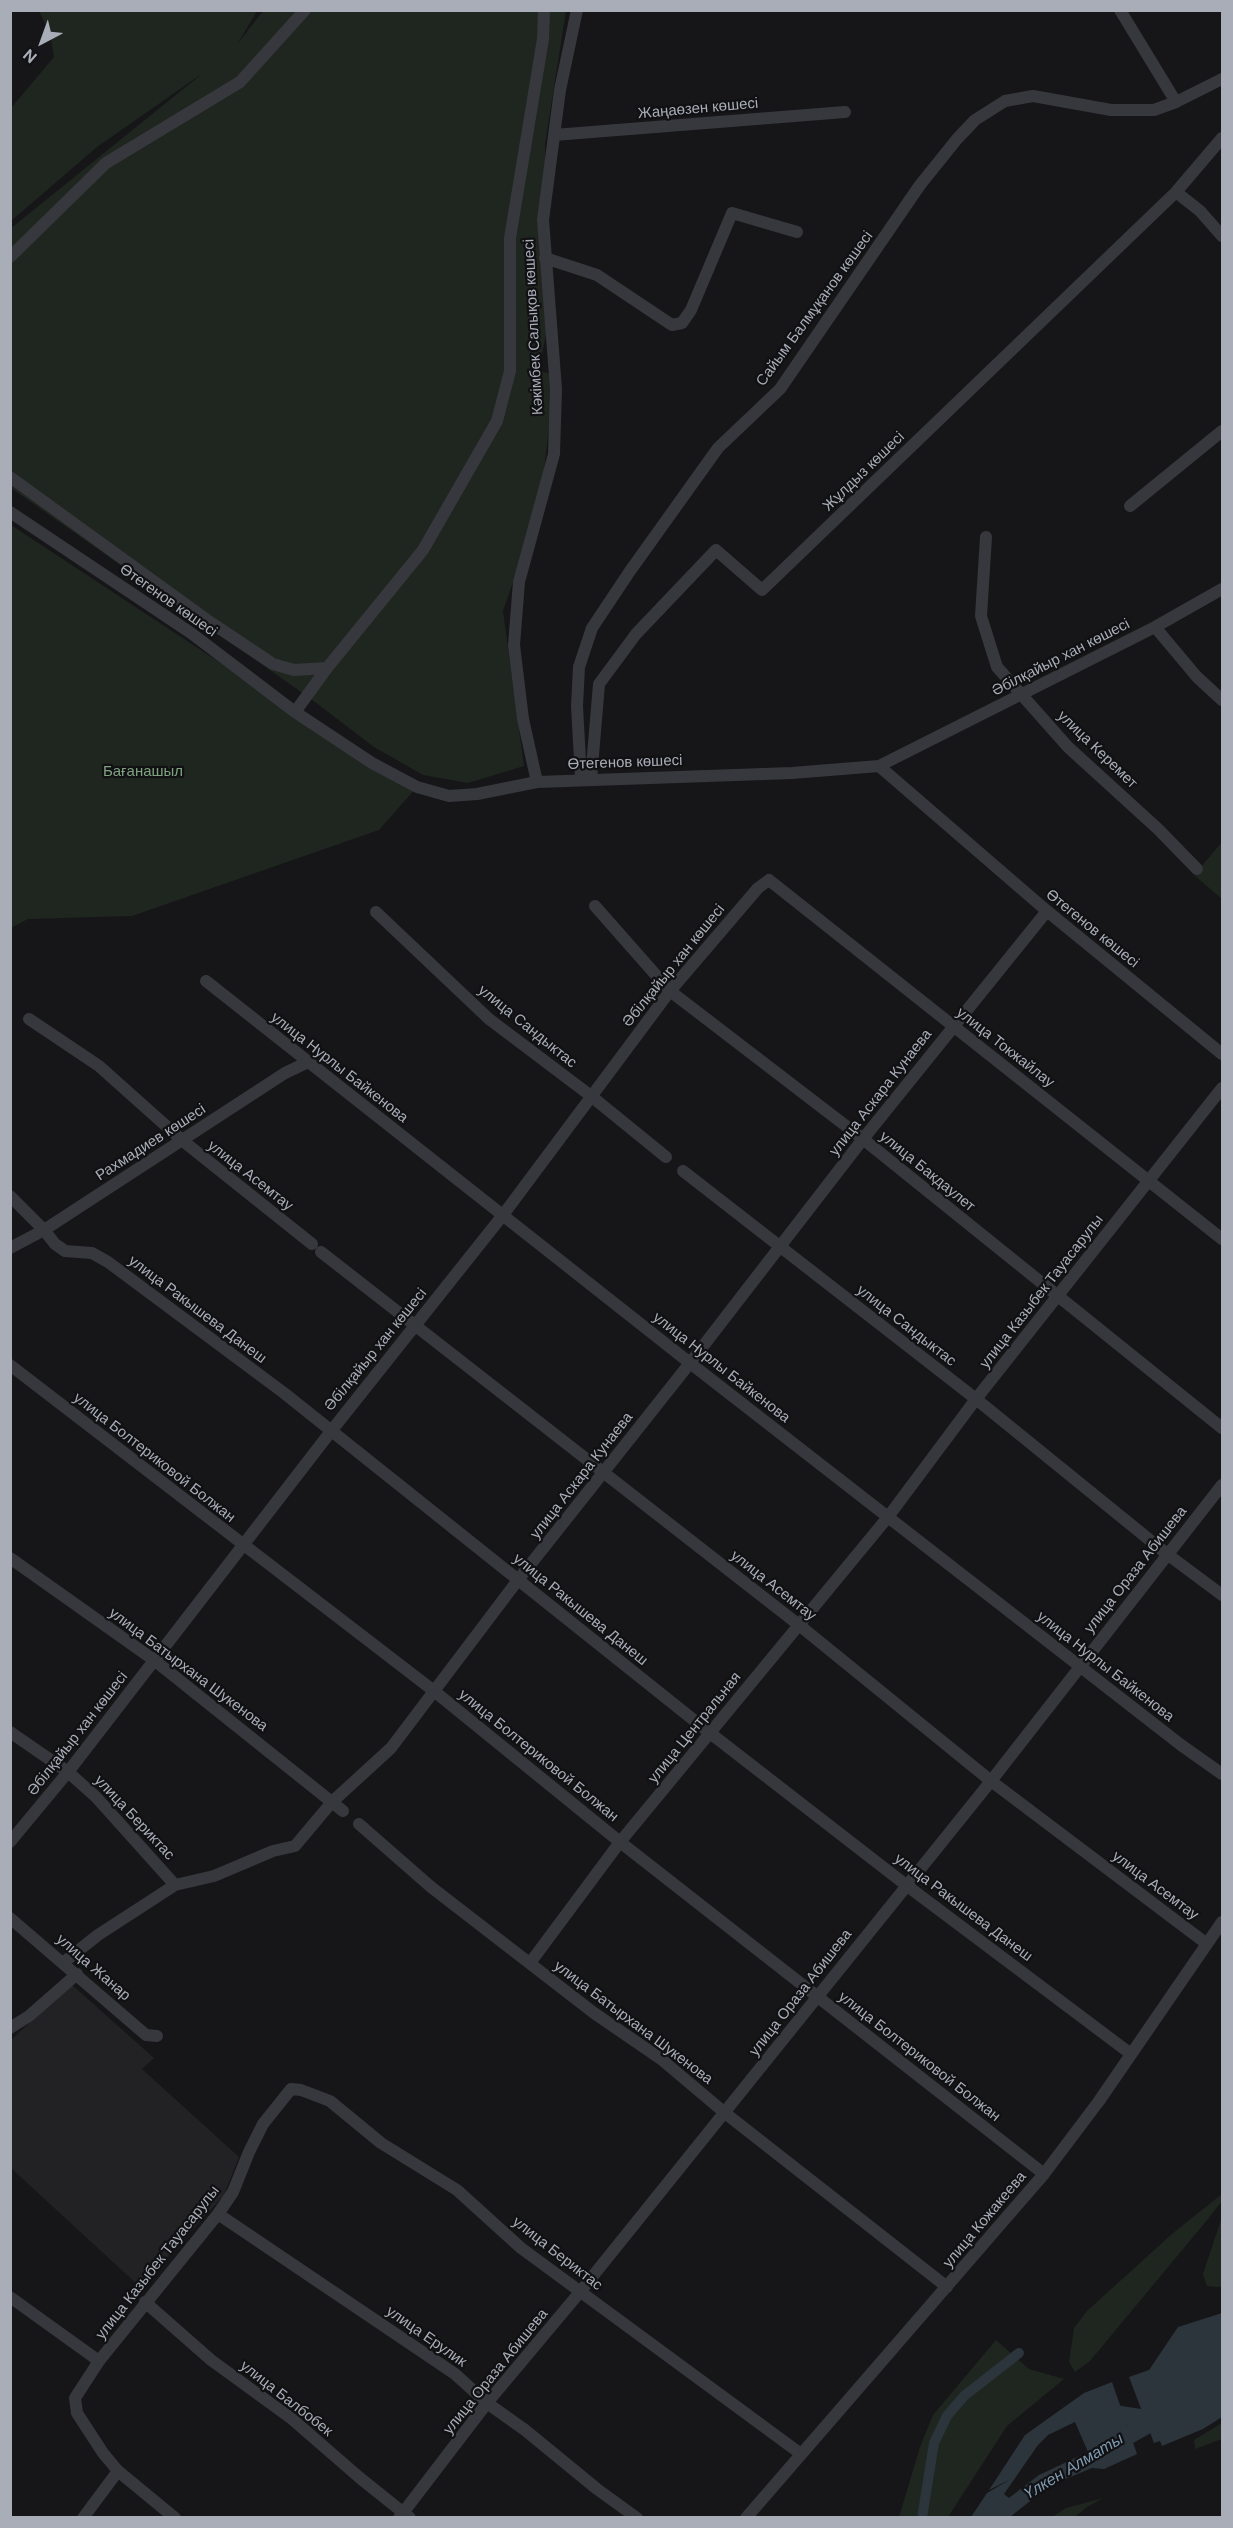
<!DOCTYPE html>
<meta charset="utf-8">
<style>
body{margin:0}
#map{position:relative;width:1233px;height:2528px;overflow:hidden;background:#161618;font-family:"DM Sans",sans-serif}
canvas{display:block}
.frame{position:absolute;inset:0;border:12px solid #a8adb8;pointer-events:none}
.north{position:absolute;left:12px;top:12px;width:60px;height:60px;-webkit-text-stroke:4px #111113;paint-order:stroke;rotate:221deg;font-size:16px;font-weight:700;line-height:24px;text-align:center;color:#a8adb8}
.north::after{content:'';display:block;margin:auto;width:21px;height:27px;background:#a8adb8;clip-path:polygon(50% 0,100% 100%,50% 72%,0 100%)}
</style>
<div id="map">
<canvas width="1233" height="2528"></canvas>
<div class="frame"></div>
<div class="north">N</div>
</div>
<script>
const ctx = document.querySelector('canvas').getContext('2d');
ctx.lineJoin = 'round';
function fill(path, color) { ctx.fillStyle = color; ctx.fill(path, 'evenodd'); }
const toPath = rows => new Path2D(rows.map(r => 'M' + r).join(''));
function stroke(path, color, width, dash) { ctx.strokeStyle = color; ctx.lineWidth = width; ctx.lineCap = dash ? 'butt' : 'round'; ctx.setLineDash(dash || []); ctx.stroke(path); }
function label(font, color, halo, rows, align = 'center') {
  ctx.font = font + ' "DM Sans",sans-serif'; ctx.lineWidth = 4.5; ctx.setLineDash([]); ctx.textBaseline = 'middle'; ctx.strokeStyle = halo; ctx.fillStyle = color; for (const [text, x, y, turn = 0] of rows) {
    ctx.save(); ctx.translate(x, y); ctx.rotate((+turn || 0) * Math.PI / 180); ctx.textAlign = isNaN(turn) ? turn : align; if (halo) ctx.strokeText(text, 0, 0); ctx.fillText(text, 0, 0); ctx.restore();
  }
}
const built = toPath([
 [71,1984,154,2058,142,2069,239,2157,224,2195,140,2287,11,2168,10,2041]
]);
const green = toPath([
 [39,11,257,11,238,43,263,11,566,11,545,144,550,313,539,370,555,376,540,504,503,611,524,766,468,783,423,775,374,747,311,699,11,488,10,229,203,73,97,147,11,221,11,108,54,57,50,34],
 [11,525,295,712,417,787,379,830,132,916,28,919,11,928],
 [1222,842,1222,899,1194,875],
 [1222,2194,1222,2201,1208,2219,1090,2361,1075,2372,1069,2362,1074,2328,1087,2311,1173,2233],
 [1222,2217,1222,2287,1207,2286,1203,2274],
 [996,2340,1029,2369,1064,2379,1007,2426,948,2517,899,2517,920,2447,933,2415],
 [1222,2423,1222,2439,1195,2449,1194,2440],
 [1103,2498,1087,2507,1075,2517,1052,2517,1066,2508]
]);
const water = toPath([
 [1222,2313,1222,2417,1203,2429,1162,2446,1160,2441,1154,2443,1129,2377,1149,2370,1178,2327],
 [1112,2382,1137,2454,1104,2469,1092,2468,1049,2486,1010,2517,971,2517,987,2493,1011,2479,989,2490,1025,2435,1084,2393],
 [1075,2422,1088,2452,1039,2475,1009,2498,1004,2494,1038,2445,1048,2435]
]);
const canal = toPath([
 [922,2518,934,2443,947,2416,964,2396,1019,2353]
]);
const river = toPath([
 [1101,2412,1153,2420],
 [1108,2447,1168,2413]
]);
const minor = toPath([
 [1120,10,1176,102],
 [554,135,845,112],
 [1176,192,1200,211,1222,236],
 [10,257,106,163,240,82,305,10],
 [545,258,597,275,672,325,682,323,691,310,732,213,797,232],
 [10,477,210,622,273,664,294,670,327,668],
 [1130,506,1222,431],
 [10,512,191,633,295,712,372,763,417,787,449,796,477,794,537,782,792,773,879,766,1155,627,1222,589],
 [986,537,981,616,997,667,1068,747,1158,829,1197,869],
 [1155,627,1197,677,1222,700],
 [295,712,327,668,423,550,497,421,510,371,510,238,543,39,544,10],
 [879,766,1047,911,1222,1054],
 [581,779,577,706,579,667,592,628,630,571,718,448,780,389,920,185,957,139,975,120,1005,101,1033,96,1111,110,1154,110,1176,102,1222,79],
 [591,779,599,684,636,634,716,550,762,590,1176,192,1222,138],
 [537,782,523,719,514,645,519,582,554,454,556,389,543,220,560,90,577,10],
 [595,906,670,991,863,1139,1222,1428],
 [376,912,489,1019,591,1096,666,1157],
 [206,981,690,1363,1181,1745,1222,1774],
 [29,1019,99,1066,183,1141,312,1244],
 [683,1171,976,1399,1167,1554,1222,1595],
 [10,1196,44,1230,55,1244,65,1251,92,1253,108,1262,284,1393,710,1733,906,1885,1131,2054],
 [10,1248,44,1230,285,1073,306,1063],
 [321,1252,799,1625,991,1781,1207,1944],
 [10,1365,434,1691,620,1842,1044,2174],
 [10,1558,154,1660,343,1811],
 [10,1732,68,1772,96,1797,175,1885],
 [359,1824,431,1887,594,2013,661,2059,725,2113,947,2287],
 [10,1842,68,1772,332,1430,503,1215,670,991,758,888,769,880,1222,1239],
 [10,1918,146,2035,157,2036],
 [64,1962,98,1935,175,1885,214,1876,273,1851,295,1846,332,1802,391,1748,518,1580,690,1363,863,1139,1047,911],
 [530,1963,620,1842,888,1517,976,1399,1222,1088],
 [10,2028,29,2016,77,1974],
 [218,2214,455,2374,487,2403,525,2430,597,2489,637,2518],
 [10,2297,99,2361],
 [145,2302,211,2360,292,2419,360,2478,410,2518],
 [83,2518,118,2471],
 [175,2518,118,2471,103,2453,77,2413,75,2398,99,2361,218,2214,233,2192,249,2152,263,2124,291,2089,301,2090,330,2101,381,2143,457,2190,521,2248,801,2454],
 [399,2518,487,2403,580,2292,991,1781,1222,1485],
 [746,2518,1044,2174,1099,2101,1222,1922]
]);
const streetNames = [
 ["Жаңаөзен көшесі",698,109,-5],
 ["Сайым Балмұқанов көшесі",815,309,-54],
 ["Кәкімбек Салықов көшесі",534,327,-93],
 ["Жұлдыз көшесі",864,472,-44],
 ["Өтегенов көшесі",168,601,35],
 ["Әбілқайыр хан көшесі",1061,658,-27],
 ["улица Керемет",1097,750,44],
 ["Өтегенов көшесі",625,763,-2],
 ["Өтегенов көшесі",1092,929,39],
 ["Әбілқайыр хан көшесі",674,966,-51],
 ["улица Сандыктас",527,1027,39],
 ["улица Токжайлау",1005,1048,38],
 ["улица Нурлы Байкенова",339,1068,38],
 ["улица Аскара Кунаева",881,1093,-52],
 ["Рахмадиев көшесі",151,1143,-33],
 ["улица Бакдаулет",927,1172,39],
 ["улица Асемтау",250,1176,38],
 ["улица Казыбек Тауасарулы",1042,1292,-52],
 ["улица Ракышева Данеш",197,1310,37],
 ["улица Сандыктас",906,1326,38],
 ["Әбілқайыр хан көшесі",376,1350,-51],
 ["улица Нурлы Байкенова",721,1368,38],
 ["улица Болтериковой Болжан",154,1458,38],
 ["улица Аскара Кунаева",582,1476,-52],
 ["улица Ораза Абишева",1136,1570,-52],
 ["улица Асемтау",773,1586,38],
 ["улица Ракышева Данеш",580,1610,39],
 ["улица Нурлы Байкенова",1105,1667,38],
 ["улица Батырхана Шукенова",188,1670,37],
 ["улица Центральная",695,1728,-51],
 ["Әбілқайыр хан көшесі",78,1734,-52],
 ["улица Болтериковой Болжан",538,1756,39],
 ["улица Бериктас",134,1818,47],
 ["улица Асемтау",1155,1886,37],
 ["улица Ракышева Данеш",963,1908,37],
 ["улица Жанар",93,1968,41],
 ["улица Ораза Абишева",801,1993,-52],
 ["улица Батырхана Шукенова",633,2023,37],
 ["улица Болтериковой Болжан",919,2057,38],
 ["улица Кожакеева",985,2220,-50],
 ["улица Бериктас",557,2254,38],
 ["улица Казыбек Тауасарулы",158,2263,-52],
 ["улица Ерулик",426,2337,35],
 ["улица Ораза Абишева",496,2372,-51],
 ["улица Балбобек",286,2399,38]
];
const parkNames = [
 ["Бағанашыл",143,772]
];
const waterNames = [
 ["Үлкен Алматы",1074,2467,-31]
];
fill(built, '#222225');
fill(green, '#1e261f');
fill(water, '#2c353c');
stroke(canal, '#2c353c', 10);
stroke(river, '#2c353c', 18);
stroke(minor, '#37383d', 12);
label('15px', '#a8adb8', '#111113', streetNames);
label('15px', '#7fa381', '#111113', parkNames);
label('italic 16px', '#7f9bb3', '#111113', waterNames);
</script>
